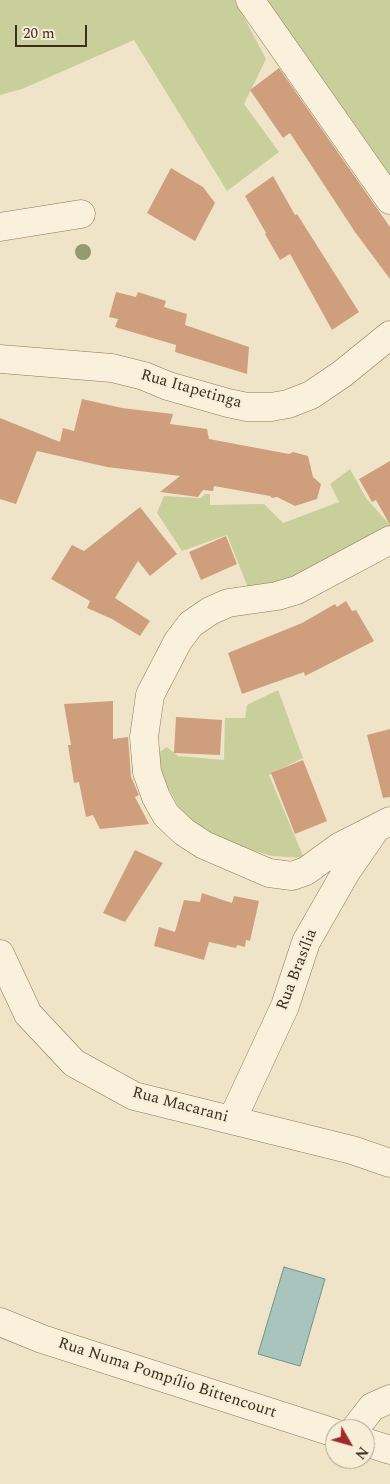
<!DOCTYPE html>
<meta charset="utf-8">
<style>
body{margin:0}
#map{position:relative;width:390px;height:1484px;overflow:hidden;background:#f0e4c8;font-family:Spectral,serif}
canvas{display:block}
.north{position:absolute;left:325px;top:1419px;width:50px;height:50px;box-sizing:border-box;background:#f7eed8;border:1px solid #ada18e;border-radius:50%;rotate:128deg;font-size:14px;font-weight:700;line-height:20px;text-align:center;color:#3d2e20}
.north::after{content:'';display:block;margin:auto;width:18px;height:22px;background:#9e2a2b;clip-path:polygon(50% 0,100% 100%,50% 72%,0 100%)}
.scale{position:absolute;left:15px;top:25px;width:72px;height:22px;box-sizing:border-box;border:2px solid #3d2e20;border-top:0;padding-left:6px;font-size:15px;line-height:18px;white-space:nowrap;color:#3d2e20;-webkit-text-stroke:4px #f7eed8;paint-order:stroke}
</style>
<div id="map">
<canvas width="390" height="1484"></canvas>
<div class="north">N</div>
<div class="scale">20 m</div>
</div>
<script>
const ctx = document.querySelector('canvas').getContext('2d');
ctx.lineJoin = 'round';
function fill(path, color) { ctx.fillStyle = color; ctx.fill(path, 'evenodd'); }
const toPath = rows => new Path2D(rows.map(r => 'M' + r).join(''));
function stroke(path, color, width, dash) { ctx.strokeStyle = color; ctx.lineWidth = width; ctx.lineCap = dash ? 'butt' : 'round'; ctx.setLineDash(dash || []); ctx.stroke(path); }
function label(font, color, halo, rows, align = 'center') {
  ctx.font = font + ' Spectral,serif'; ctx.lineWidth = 4.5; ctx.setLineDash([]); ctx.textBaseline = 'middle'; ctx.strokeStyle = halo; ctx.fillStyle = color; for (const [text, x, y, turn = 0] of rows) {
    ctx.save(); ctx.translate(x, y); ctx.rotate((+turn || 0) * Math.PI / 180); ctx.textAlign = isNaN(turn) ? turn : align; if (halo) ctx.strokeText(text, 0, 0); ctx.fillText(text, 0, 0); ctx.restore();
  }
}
const green = toPath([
 [0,0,235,0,266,59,244,104,279,152,227,191,134,40,22,89,0,95],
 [264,0,390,0,390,177],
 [350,469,366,498,390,525,390,531,310,574,249,590,227,535,182,551,157,513,164,496,201,498,205,494,210,494,210,505,264,504,283,523,339,502,330,484],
 [278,690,303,758,269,775,304,858,272,856,217,840,184,817,152,757,167,747,178,756,224,760,225,718,245,718,247,705]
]);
const water = toPath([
 [284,1267,325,1279,300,1366,258,1354,284,1267]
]);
const building = toPath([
 [279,68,390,227,390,279,355,232,290,133,283,138,250,90],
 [171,168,203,187,215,203,195,241,147,213],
 [273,176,295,215,297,214,359,312,332,330,290,254,280,260,265,234,266,233,245,196],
 [116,292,136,297,138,292,166,301,164,307,187,314,185,325,249,347,247,374,175,352,176,345,115,327,118,319,109,317],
 [82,399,122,408,173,414,170,424,207,429,209,439,289,454,293,452,308,456,313,477,321,484,317,499,295,506,277,497,272,498,270,496,214,486,213,491,203,490,198,497,160,492,180,476,107,467,37,451,16,504,0,499,0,418,60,442,63,428,74,431],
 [390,461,390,525,376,500,372,502,359,479],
 [140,507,177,554,150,576,138,561,115,598,150,621,140,636,112,619,87,608,90,601,51,579,72,545,84,551],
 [226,536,237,564,201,580,189,552],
 [346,601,352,611,356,610,374,641,305,676,304,672,242,694,228,653,302,623,335,604,337,607],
 [113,701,113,739,128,737,131,777,139,795,135,797,149,824,100,829,93,815,86,817,79,782,74,783,68,745,71,745,64,704],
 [176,717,222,720,220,755,174,753],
 [390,729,390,797,383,798,367,735],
 [303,760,327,821,295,834,271,773],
 [135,850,163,863,125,922,103,913],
 [202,893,232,903,234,896,259,901,250,941,246,940,245,947,237,945,236,948,209,942,204,960,154,946,159,927,175,932,184,900,200,902]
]);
const minor = toPath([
 [250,0,390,200],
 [0,227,81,214],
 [0,359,112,368,144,376,168,386,228,403,247,407,271,407,288,404,311,395,342,374,390,335],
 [390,540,297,590,277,596,228,603,210,611,191,624,178,641,150,695,144,737,147,772,156,797,166,815,184,832,204,845,269,873,292,876,306,871,339,847,390,821],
 [0,954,28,1014,74,1063,134,1096,352,1150,390,1163],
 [232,1120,285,1006,306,942,346,872,375,830],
 [0,1322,42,1339,335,1433],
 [355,1429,372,1407,390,1399],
 [365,1442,390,1450]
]);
const trees = [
 [83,252]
];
const streetNames = [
 ["Rua Itapetinga",191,390,16],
 ["Rua Brasília",298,970,-69],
 ["Rua Macarani",180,1106,15],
 ["Rua Numa Pompílio Bittencourt",167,1379,18]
];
fill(green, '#c9cf9b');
fill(water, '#a9c4bc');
stroke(water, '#6f938a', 1);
fill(building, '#cf9f7d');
stroke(minor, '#8d765c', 29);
stroke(minor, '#faf1dc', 28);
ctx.fillStyle = '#96986f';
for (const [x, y] of trees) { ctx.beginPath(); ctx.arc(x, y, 8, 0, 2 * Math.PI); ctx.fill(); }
label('16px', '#3d2e20', '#f7eed8', streetNames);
</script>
